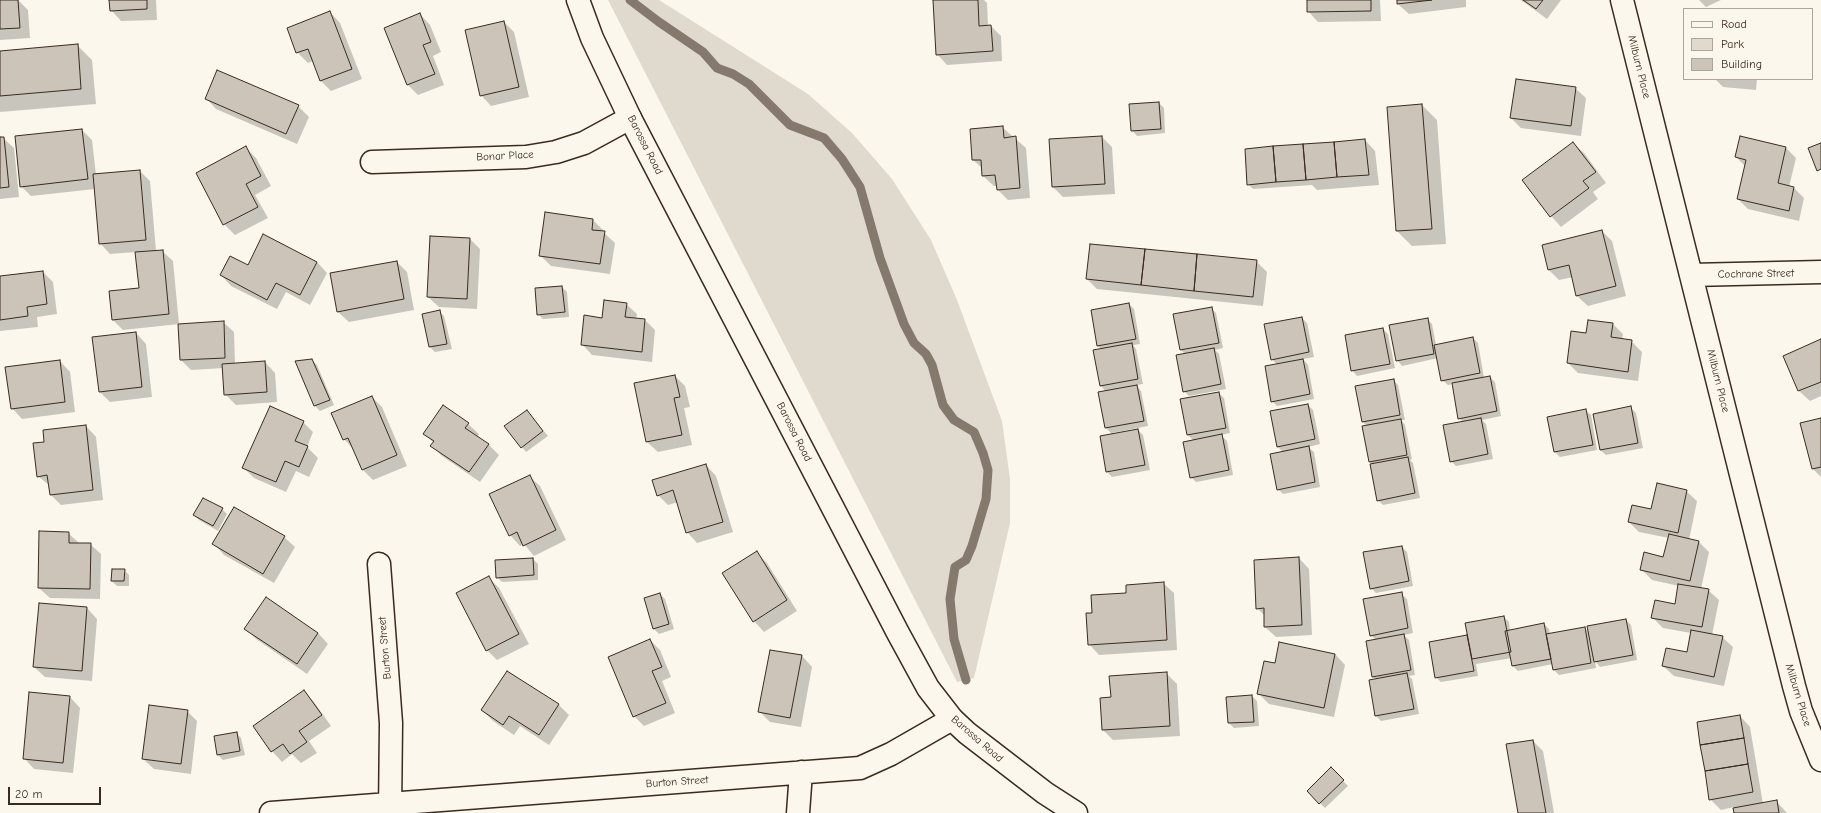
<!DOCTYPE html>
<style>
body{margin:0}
#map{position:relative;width:1821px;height:813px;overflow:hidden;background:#fbf7ec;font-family:"Comic Neue",sans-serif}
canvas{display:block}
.legend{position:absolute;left:1683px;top:8px;width:130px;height:72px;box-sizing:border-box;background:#fbf7ec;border:1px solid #aea59a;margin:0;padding:5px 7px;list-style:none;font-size:12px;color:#3b2a1e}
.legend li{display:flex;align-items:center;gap:8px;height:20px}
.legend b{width:20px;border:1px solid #aea59a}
.scale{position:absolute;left:8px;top:787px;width:93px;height:18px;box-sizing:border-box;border:2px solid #3b2a1e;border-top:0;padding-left:5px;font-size:12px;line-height:14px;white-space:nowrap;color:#3b2a1e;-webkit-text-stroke:3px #fbf7ec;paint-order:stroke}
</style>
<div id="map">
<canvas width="1821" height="813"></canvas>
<ul class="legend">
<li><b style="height:5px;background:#fbf7ec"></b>Road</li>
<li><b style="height:11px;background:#dfd9ce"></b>Park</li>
<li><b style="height:11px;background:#ccc4b9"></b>Building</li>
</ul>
<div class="scale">20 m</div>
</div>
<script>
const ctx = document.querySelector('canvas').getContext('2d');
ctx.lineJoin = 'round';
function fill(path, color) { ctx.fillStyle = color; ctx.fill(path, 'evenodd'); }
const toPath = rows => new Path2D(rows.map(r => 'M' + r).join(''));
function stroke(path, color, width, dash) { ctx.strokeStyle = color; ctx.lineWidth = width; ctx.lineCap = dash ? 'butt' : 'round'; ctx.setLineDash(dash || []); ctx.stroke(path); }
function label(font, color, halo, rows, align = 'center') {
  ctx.font = font + ' "Comic Neue",sans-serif'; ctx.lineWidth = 3; ctx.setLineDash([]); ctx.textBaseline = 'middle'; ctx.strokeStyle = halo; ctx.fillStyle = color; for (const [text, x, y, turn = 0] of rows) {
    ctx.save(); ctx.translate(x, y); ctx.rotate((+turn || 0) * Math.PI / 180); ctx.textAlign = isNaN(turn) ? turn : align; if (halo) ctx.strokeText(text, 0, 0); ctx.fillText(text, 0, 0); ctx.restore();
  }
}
const green = toPath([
 [608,0,659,0,808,94,852,133,892,179,931,240,957,300,1002,421,1010,479,1010,523,974,678,957,682]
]);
const shadow = toPath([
 [0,0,18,0,28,10,30,38,0,40],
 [110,0,156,0,157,20,121,21,111,10],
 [934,0,984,0,987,3,988,26,991,26,1001,36,1002,61,947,65,937,54],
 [1308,0,1380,0,1381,21,1318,22,1308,11],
 [1398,0,1466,0,1466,7,1409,14,1398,4],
 [1521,0,1561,0,1547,19],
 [1699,0,1721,0,1706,7],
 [330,12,340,23,362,79,331,91,321,81,313,61,308,63,297,52],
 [420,14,430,25,441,52,433,56,444,85,418,95,408,85],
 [504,22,514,32,529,97,491,106,481,95],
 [77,45,92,60,96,104,0,112,0,52],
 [218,71,298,106,309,117,297,144,216,109,206,98],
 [1715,79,1757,79,1756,90,1723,87],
 [1575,88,1586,98,1581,136,1521,128,1511,118],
 [1159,103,1164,108,1165,133,1137,136,1132,130],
 [1422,105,1437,120,1446,244,1412,246,1397,231,1388,108],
 [1002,127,1026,148,1030,198,1008,200,998,190,998,186,994,186,983,176,983,169,973,160],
 [82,130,92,140,96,175,140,171,150,181,156,251,162,251,173,261,179,324,123,330,113,320,140,289,136,252,110,254,100,243,95,189,31,196,21,186],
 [1102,137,1112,147,1115,194,1063,197,1053,187,1050,140],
 [0,138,3,138,14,148,19,197,0,199],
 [1365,140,1375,151,1379,185,1317,190,1312,185,1253,189,1248,184],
 [1573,143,1584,153,1606,183,1593,192,1598,199,1561,227,1551,216],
 [245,147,256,158,271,186,255,195,268,218,235,235,224,224],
 [1786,148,1796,158,1789,187,1794,188,1804,198,1799,221,1748,209,1738,199,1746,167,1736,157],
 [593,220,603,230,603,232,615,243,610,274,551,266,540,255],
 [1602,231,1612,241,1626,296,1588,306,1577,296,1573,277,1559,280,1549,270],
 [431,237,470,239,480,249,477,309,439,307,428,297],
 [1256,261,1267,272,1263,306,1097,289,1087,279],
 [317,262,327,273,310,305,286,292,277,309,231,286,221,275],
 [397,262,407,272,414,310,349,322,338,312],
 [43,272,53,282,57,314,37,317,38,327,0,331,0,277],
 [562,287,567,292,569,317,543,319,538,314],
 [626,304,637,314,636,319,645,320,655,330,652,362,592,355,582,344,603,319],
 [1129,304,1134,309,1140,344,1133,345,1136,349,1143,384,1136,385,1141,391,1148,426,1112,433,1112,434,1106,428,1099,393,1106,392,1101,386,1094,351,1102,350,1098,346,1092,311],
 [1211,308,1216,313,1223,348,1215,350,1219,354,1226,389,1189,396,1184,391,1186,355,1181,350,1175,315],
 [439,311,444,316,452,349,435,352,430,347,423,315],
 [1302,318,1307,323,1314,357,1303,359,1308,365,1314,399,1277,406,1272,401,1277,365,1272,359],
 [1427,319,1432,324,1436,345,1473,338,1478,343,1484,378,1490,377,1495,382,1501,416,1482,420,1486,424,1493,459,1456,466,1451,461,1463,422,1459,418,1453,384,1448,385,1442,380,1438,358,1402,366,1397,360],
 [223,322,234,332,235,364,265,362,275,373,277,402,236,405,225,394,224,368,191,370,181,360],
 [1613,324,1623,334,1622,340,1631,341,1642,352,1638,381,1578,373,1568,363,1587,334],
 [1383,329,1388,334,1395,368,1357,376,1352,370],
 [136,333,146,344,152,397,110,402,100,392],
 [1821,340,1821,396,1810,401,1799,391,1785,356],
 [312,360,317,365,334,405,320,411,315,406],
 [60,361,70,372,75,412,22,419,12,408],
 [675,376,685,386,690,407,684,408,692,445,658,452,647,442],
 [1393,380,1398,385,1405,420,1401,420,1405,425,1412,459,1410,460,1413,463,1420,498,1383,505,1378,500,1373,465,1370,462,1367,426,1363,422],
 [1219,393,1224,398,1230,433,1221,435,1227,441,1233,475,1196,482,1191,477,1194,441,1188,435,1182,400],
 [372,397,382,407,407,466,373,480,363,470,354,450,344,439],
 [1308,405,1313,410,1320,444,1308,447,1314,452,1320,487,1283,494,1278,489,1283,452,1277,446],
 [1631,408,1636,413,1643,448,1606,455,1600,450],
 [1585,410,1591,415,1597,450,1560,457,1555,452,1548,417],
 [527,411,548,436,526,452,522,447],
 [1821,419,1821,477,1813,469],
 [303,422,313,432,307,447,318,458,309,477,296,471,286,492,254,478,244,468],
 [468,424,479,434,477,437,489,445,499,455,480,482,442,456,432,446,434,443,424,434],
 [86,426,96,437,103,500,61,505,51,495,50,486,38,476,45,442],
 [1138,430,1143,435,1150,470,1112,477,1107,472,1101,437],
 [706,465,716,476,733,532,697,543,687,532,678,502,668,505,658,495],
 [529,476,540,486,566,540,534,556,524,544,520,546,510,535],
 [1686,491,1697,501,1689,540,1699,542,1709,552,1701,589,1708,590,1719,600,1712,635,1722,637,1733,647,1724,686,1674,676,1663,666,1687,653,1691,633,1663,628,1653,618,1675,605,1679,586,1652,580,1641,569,1664,558,1669,538,1639,532,1629,522],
 [204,499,222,509,227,514,218,531,199,520,194,515],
 [68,533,79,543,90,544,101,554,100,599,50,598,39,588],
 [284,537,295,547,274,583,224,555,214,544],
 [1402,547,1407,552,1413,586,1376,593,1371,588],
 [756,552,767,563,797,611,764,632,754,621],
 [1299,558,1309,569,1312,635,1276,637,1265,627,1265,616,1257,608],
 [533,559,538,564,538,580,502,582,497,577],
 [124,570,129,575,129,586,117,586,112,581],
 [489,578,499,588,529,644,497,660,487,650],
 [1163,583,1174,593,1177,650,1099,655,1089,644,1093,614,1127,594],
 [660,594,665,599,674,629,659,634,654,629,645,599],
 [1401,594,1407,599,1413,633,1404,635,1409,640,1415,675,1409,676,1412,679,1419,714,1381,721,1376,716,1376,680,1373,677,1376,640,1371,635],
 [87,608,97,619,92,681,45,677,34,667],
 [1504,617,1509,622,1510,631,1544,624,1549,629,1550,634,1584,628,1590,633,1626,620,1631,625,1637,660,1600,667,1595,661,1596,668,1559,675,1554,670,1553,664,1518,671,1513,666,1512,658,1476,664,1478,676,1441,682,1436,677,1430,643,1469,635],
 [246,629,318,633,328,644,307,674,256,639],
 [650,640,660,650,671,677,662,681,675,713,644,726,634,716],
 [771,651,802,656,812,667,801,727,770,722,759,711],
 [1335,654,1345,665,1334,717,1269,704,1258,693,1275,664],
 [508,672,559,705,569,715,549,745,520,726,514,735,493,721,482,710],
 [1166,673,1177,684,1180,736,1113,740,1103,730,1112,698],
 [304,691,314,702,331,726,309,741,317,753,301,763,292,754,282,762,272,751],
 [1252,696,1257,701,1259,726,1234,728,1229,723],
 [70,697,80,708,73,773,34,769,24,758],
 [187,711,197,721,191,774,154,769,143,759],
 [1740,716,1750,727,1763,804,1776,801,1787,813,1735,813,1734,807,1721,810,1710,799],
 [236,733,241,738,245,755,223,760,218,755,215,737],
 [1533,741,1543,751,1554,813,1519,813],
 [1331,769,1348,786,1325,808,1308,791]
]);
const stream = toPath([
 [630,0,659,22,703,52,717,68,733,74,749,84,790,125,824,138,842,159,860,187,880,258,904,324,914,343,926,354,932,365,943,405,954,420,974,432,983,453,988,470,986,499,972,546,966,560,955,567,950,599,954,639,966,680]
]);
const building = toPath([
 [0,0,18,0,20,28,0,29,0,0],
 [109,0,147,0,147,9,110,11,109,0],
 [933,0,978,0,979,26,991,25,993,51,936,55,933,0],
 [1307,0,1371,0,1371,11,1307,12,1307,0],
 [1397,0,1432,0,1397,4,1397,0],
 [1523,0,1543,0,1536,9,1523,0],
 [330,11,352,69,320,81,308,49,296,53,287,28,330,11],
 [420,13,431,42,423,45,435,74,407,85,384,28,420,13],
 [504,21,519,87,480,96,465,30,504,21],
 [78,44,81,89,0,96,0,51,78,44],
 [217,70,299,105,286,134,205,99,217,70],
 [1516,79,1576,87,1571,126,1510,118,1516,79],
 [1159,102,1161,129,1131,131,1129,104,1159,102],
 [1422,104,1432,229,1396,231,1387,107,1422,104],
 [1003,126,1004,138,1016,136,1020,188,997,190,995,175,982,176,981,160,972,160,970,129,1003,126],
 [82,129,88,179,20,187,15,136,82,129],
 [1102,136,1105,184,1052,187,1049,139,1102,136],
 [1740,136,1786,147,1778,183,1794,187,1789,211,1737,199,1746,160,1735,157,1740,136],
 [0,137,4,137,9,187,0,188,0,137],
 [1365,139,1369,175,1337,177,1334,142,1365,139],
 [1334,142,1337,177,1306,180,1303,144,1334,142],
 [1573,142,1596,172,1583,181,1589,188,1550,217,1522,180,1573,142],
 [1821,143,1821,169,1817,171,1808,148,1821,143],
 [1303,144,1306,180,1276,182,1273,146,1303,144],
 [246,146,261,176,246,184,258,207,223,225,196,173,246,146],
 [1273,146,1276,182,1247,185,1245,149,1273,146],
 [140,170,146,240,99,244,93,174,140,170],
 [545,212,593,219,592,230,605,231,600,264,539,256,545,212],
 [1602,230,1616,286,1576,296,1569,265,1548,270,1542,245,1602,230],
 [263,234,317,262,300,295,276,283,267,300,220,275,230,256,248,265,263,234],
 [430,236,470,238,467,299,427,297,430,236],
 [1090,244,1145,249,1141,285,1086,279,1090,244],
 [1145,249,1197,254,1194,291,1141,285,1145,249],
 [163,250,169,314,112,320,109,291,139,288,135,252,163,250],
 [1197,254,1257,260,1253,297,1194,291,1197,254],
 [397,261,404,299,337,312,330,273,397,261],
 [43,271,47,304,27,307,28,316,0,320,0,276,43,271],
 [562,286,565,312,537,315,535,288,562,286],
 [604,300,627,303,625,317,645,319,642,352,581,345,584,315,602,318,604,300],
 [1129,303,1136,339,1097,346,1091,310,1129,303],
 [1212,307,1219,343,1180,350,1173,314,1212,307],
 [440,310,447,344,429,347,422,314,440,310],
 [1302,317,1309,352,1271,360,1264,324,1302,317],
 [1428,318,1434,354,1396,361,1389,325,1428,318],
 [1588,320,1613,323,1611,337,1632,340,1628,372,1567,363,1571,331,1586,333,1588,320],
 [224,321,225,358,180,360,178,324,224,321],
 [1383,328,1390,364,1351,371,1345,335,1383,328],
 [136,332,142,387,99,392,92,337,136,332],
 [1473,337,1480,373,1441,381,1434,345,1473,337],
 [1821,339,1821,382,1798,391,1783,356,1821,339],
 [1132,343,1138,379,1100,386,1093,350,1132,343],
 [1214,348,1221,384,1183,392,1176,355,1214,348],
 [312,359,330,400,314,406,295,361,312,359],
 [1303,359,1310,394,1271,402,1265,366,1303,359],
 [60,360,65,402,11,409,5,367,60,360],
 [265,361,267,392,224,395,222,364,265,361],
 [675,375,680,397,674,398,682,435,646,442,634,383,675,375],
 [1490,376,1497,411,1458,419,1452,383,1490,376],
 [1394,379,1400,415,1362,422,1355,386,1394,379],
 [1137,385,1144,421,1105,428,1098,392,1137,385],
 [1219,392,1226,428,1187,435,1180,399,1219,392],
 [372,396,397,455,362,470,348,438,343,440,331,413,372,396],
 [1308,404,1315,439,1277,447,1270,411,1308,404],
 [443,405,469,423,465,428,489,444,469,472,430,446,434,441,423,434,443,405],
 [270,406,304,421,295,441,308,446,299,467,285,461,276,482,242,468,270,406],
 [1631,406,1638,443,1600,450,1593,414,1631,406],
 [1586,409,1593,445,1554,452,1547,417,1586,409],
 [527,410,543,431,521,448,504,426,527,410],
 [1481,418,1488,454,1450,462,1443,425,1481,418],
 [1821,418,1821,467,1812,469,1800,423,1821,418],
 [1401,419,1407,455,1369,462,1362,426,1401,419],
 [86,425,93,490,50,495,47,475,37,477,33,443,44,442,43,430,86,425],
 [1138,429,1145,465,1106,472,1100,436,1138,429],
 [1222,434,1229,470,1190,478,1183,442,1222,434],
 [1309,446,1315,482,1277,490,1270,454,1309,446],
 [1408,457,1415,493,1377,501,1370,464,1408,457],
 [706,464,723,522,686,533,673,490,657,496,652,480,706,464],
 [530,475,556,530,523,546,517,532,509,536,489,494,530,475],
 [1657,483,1687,490,1678,533,1628,522,1632,505,1651,509,1657,483],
 [203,498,223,508,213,526,193,515,203,498],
 [234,507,285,536,263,574,212,544,234,507],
 [39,531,69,532,69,543,91,543,90,589,38,588,39,531],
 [1669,534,1699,541,1690,581,1640,570,1644,552,1663,557,1669,534],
 [1402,546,1409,581,1370,589,1363,552,1402,546],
 [757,551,787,600,753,622,722,573,757,551],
 [1299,557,1302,625,1264,627,1264,608,1256,609,1254,560,1299,557],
 [533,558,534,575,496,578,495,560,533,558],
 [112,569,125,569,124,581,111,581,112,569],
 [489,576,519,634,486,651,456,593,489,576],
 [1164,582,1167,640,1088,645,1086,613,1092,613,1091,595,1126,593,1126,585,1164,582],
 [1678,584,1709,589,1702,627,1651,618,1655,600,1675,604,1678,584],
 [1402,592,1408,628,1370,636,1363,599,1402,592],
 [660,593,669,624,653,629,644,598,660,593],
 [266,597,318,633,297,664,244,629,266,597],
 [39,603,87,607,82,671,33,667,39,603],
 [1504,616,1511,652,1472,659,1465,623,1504,616],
 [1626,619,1633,655,1594,662,1587,626,1626,619],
 [1544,623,1551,659,1512,666,1505,631,1544,623],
 [1585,627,1591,663,1553,670,1546,634,1585,627],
 [1691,630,1723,636,1714,677,1662,666,1666,648,1687,652,1691,630],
 [1404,634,1411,670,1372,677,1366,641,1404,634],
 [1467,635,1474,671,1435,678,1429,642,1467,635],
 [650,639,662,667,652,671,666,703,633,717,608,657,650,639],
 [1279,642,1335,654,1324,708,1257,694,1264,661,1275,663,1279,642],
 [770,650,802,655,790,718,758,712,770,650],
 [507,671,559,704,539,735,509,716,503,725,481,710,507,671],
 [1167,672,1170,726,1102,730,1100,698,1111,697,1109,676,1167,672],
 [1407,673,1414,709,1375,716,1369,680,1407,673],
 [304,690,322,715,299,731,307,742,290,754,283,744,271,752,253,726,304,690],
 [29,692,70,696,63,763,23,759,29,692],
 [1252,695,1254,722,1228,723,1226,697,1252,695],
 [149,705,188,710,181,764,142,759,149,705],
 [1740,715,1744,738,1700,745,1697,722,1740,715],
 [237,732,240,751,217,755,214,736,237,732],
 [1744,738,1748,764,1705,771,1700,745,1744,738],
 [1533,740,1546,813,1518,813,1506,744,1533,740],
 [1748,764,1753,792,1709,800,1705,771,1748,764],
 [1331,767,1344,780,1319,804,1307,791,1331,767],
 [1777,800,1779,813,1734,813,1733,808,1777,800]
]);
const street = toPath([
 [1622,0,1794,686,1801,711,1821,760],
 [372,162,526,157,556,152,584,143,630,118],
 [1691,275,1821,272],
 [379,564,391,723,390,813],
 [271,813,860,768,891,754,952,719],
 [798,813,801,772]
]);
const secondary = toPath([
 [578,0,592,38,630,118,898,633,928,688,952,719,967,733,1045,793,1076,813]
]);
const streetNames = [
 ["Milburn Place",1639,67,76],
 ["Barossa Road",645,145,63],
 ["Bonar Place",505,156,-3],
 ["Cochrane Street",1756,274,-1],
 ["Milburn Place",1718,381,76],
 ["Barossa Road",794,432,63],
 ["Burton Street",385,648,-95],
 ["Milburn Place",1798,695,73],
 ["Barossa Road",977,739,41],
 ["Burton Street",677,782,-4]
];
fill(green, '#dfd9ce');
fill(shadow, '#0003');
stroke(stream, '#85796d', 9);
fill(building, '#ccc4b9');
stroke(building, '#3b2a1e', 1);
stroke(street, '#3b2a1e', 25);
stroke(secondary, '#3b2a1e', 25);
stroke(street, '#fbf7ec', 22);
stroke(secondary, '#fbf7ec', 22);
label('11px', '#3b2a1e', '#fbf7ec', streetNames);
</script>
